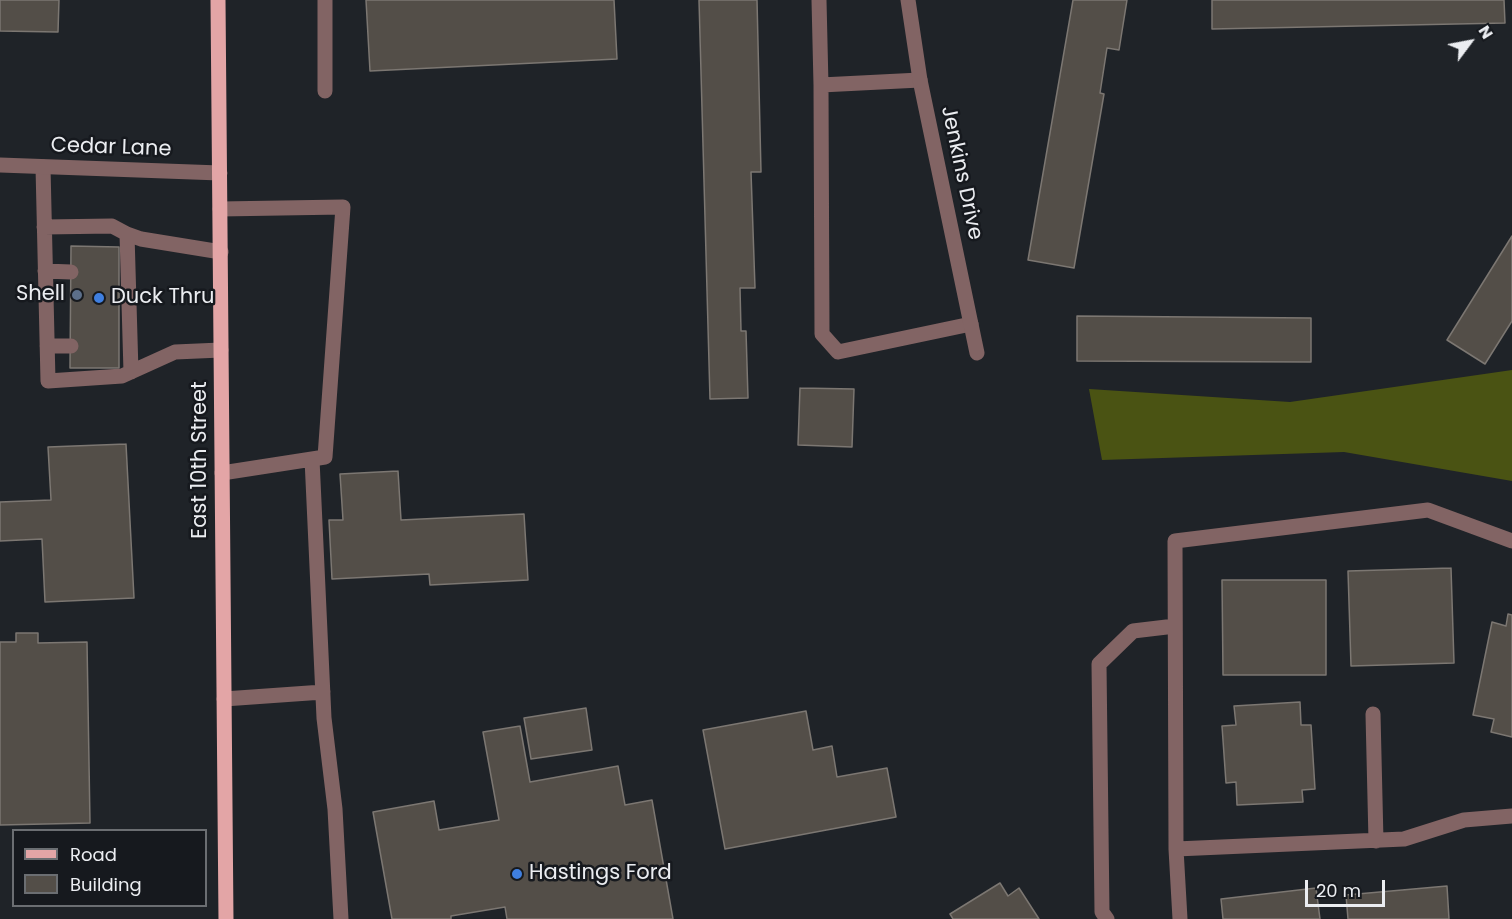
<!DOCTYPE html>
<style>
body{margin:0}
#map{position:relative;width:1512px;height:919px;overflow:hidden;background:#1f2328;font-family:Poppins,sans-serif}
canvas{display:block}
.legend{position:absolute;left:12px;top:829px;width:195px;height:78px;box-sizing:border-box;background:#16191e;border:2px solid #6b6e72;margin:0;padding:8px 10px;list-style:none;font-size:18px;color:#ebedf1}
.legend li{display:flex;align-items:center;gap:12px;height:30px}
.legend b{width:30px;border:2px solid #6b6e72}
.north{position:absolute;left:1440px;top:12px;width:60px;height:60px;-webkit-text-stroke:4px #16191e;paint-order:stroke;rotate:58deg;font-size:16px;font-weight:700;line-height:24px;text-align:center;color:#ebedf1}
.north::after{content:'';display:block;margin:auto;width:21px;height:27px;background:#ebedf1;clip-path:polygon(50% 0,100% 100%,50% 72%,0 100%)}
.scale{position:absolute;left:1305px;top:880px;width:80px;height:27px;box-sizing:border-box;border:3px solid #ebedf1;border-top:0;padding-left:8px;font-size:18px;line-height:21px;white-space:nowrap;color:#ebedf1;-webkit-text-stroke:4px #16191e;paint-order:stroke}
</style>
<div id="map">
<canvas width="1512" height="919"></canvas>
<ul class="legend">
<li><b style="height:8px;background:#e3a5a6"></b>Road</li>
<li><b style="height:16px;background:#534e48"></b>Building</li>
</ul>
<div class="north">N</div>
<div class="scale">20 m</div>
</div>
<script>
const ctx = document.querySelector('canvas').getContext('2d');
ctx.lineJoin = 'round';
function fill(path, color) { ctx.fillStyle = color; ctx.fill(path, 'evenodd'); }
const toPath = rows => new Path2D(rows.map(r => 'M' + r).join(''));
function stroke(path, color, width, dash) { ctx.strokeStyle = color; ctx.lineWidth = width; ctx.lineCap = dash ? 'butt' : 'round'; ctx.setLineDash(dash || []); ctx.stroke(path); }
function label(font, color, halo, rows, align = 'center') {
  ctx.font = font + ' Poppins,sans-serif'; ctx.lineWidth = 5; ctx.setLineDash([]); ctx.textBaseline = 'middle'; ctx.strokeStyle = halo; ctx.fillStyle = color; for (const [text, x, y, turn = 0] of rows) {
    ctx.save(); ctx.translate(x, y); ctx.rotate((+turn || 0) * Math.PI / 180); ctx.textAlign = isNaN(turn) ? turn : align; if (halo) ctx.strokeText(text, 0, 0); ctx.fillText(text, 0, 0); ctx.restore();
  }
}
const forest = toPath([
 [1512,370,1512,481,1344,452,1102,460,1089,389,1290,402]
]);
const building = toPath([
 [0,0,59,0,58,32,0,31,0,0],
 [366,0,614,0,617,59,370,71,366,0],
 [699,0,757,0,761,172,751,172,755,288,740,288,741,331,746,331,748,398,710,399,699,0],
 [1073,0,1127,0,1119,50,1107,48,1100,93,1104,94,1074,268,1028,260,1073,0],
 [1212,0,1504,0,1505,23,1212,29,1212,0],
 [1512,236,1512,321,1485,364,1447,340,1512,236],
 [71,246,119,247,119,368,70,368,71,246],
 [1077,316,1311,318,1311,362,1077,361,1077,316],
 [800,388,854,389,852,447,798,445,800,388],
 [126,444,134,598,45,602,42,539,0,541,0,502,51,500,48,447,126,444],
 [398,471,401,520,524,514,528,580,430,585,429,574,332,579,329,520,343,520,340,474,398,471],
 [1451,568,1454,663,1351,666,1348,571,1451,568],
 [1222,580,1326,580,1326,675,1223,675,1222,580],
 [1508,614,1512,615,1512,737,1491,732,1494,719,1473,715,1492,622,1506,626,1508,614],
 [16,633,38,633,38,643,87,642,90,823,0,825,0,642,16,642,16,633],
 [1300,702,1301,725,1311,725,1315,789,1302,790,1303,802,1237,805,1236,782,1226,783,1222,726,1236,725,1234,706,1300,702],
 [586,708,592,750,531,759,524,718,586,708],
 [806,711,813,750,832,746,837,777,887,768,896,817,725,849,703,730,806,711],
 [520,726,530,782,618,766,625,805,652,800,673,919,507,919,505,907,451,916,451,919,392,919,373,812,434,801,439,830,499,820,483,732,520,726],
 [1000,883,1008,896,1019,888,1039,919,953,919,950,914,1000,883],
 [1447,886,1449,919,1348,919,1346,895,1447,886],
 [1316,888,1320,919,1223,919,1221,899,1316,888]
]);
const service = toPath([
 [819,0,821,85],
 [920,80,821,85,822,334,838,352,971,324],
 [325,91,325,0],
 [43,167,48,381,122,376,175,352,221,350],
 [220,209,343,207,325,457,222,473],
 [44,227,112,226,127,234,141,239,221,252],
 [127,234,131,372],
 [45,271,71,272],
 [47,346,71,346],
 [312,459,324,718,335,809,341,919],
 [224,699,323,692],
 [1373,714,1376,841],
 [1176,849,1404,839,1464,820,1512,816],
 [1107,919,1102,912,1099,664,1133,631,1175,626],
 [1180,919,1176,849,1175,541,1428,510,1512,541]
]);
const minor = toPath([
 [908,0,920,80,977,353],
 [0,165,220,173]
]);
const primary = toPath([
 [218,0,226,919]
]);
const markers = [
 [77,295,6,"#5c6f8a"],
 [99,298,6,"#3f7fe0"],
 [517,874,6,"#3f7fe0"]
];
const streetNames = [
 ["Cedar Lane",111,148,2],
 ["Jenkins Drive",961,173,78],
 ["East 10th Street",201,460,-90]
];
const poiNames = [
 ["Shell",65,295,"right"],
 ["Duck Thru",111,298],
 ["Hastings Ford",529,874]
];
fill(forest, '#4a5313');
fill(building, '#534e48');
stroke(building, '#7c7772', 1.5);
stroke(service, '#826464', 15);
stroke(minor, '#826464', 15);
stroke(primary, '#e3a5a6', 15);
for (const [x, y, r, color] of markers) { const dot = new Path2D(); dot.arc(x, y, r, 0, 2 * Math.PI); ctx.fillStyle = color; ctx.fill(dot); stroke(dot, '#16191e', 2); }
label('21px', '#ebedf1', '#16191e', streetNames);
label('21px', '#ebedf1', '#16191e', poiNames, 'left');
</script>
